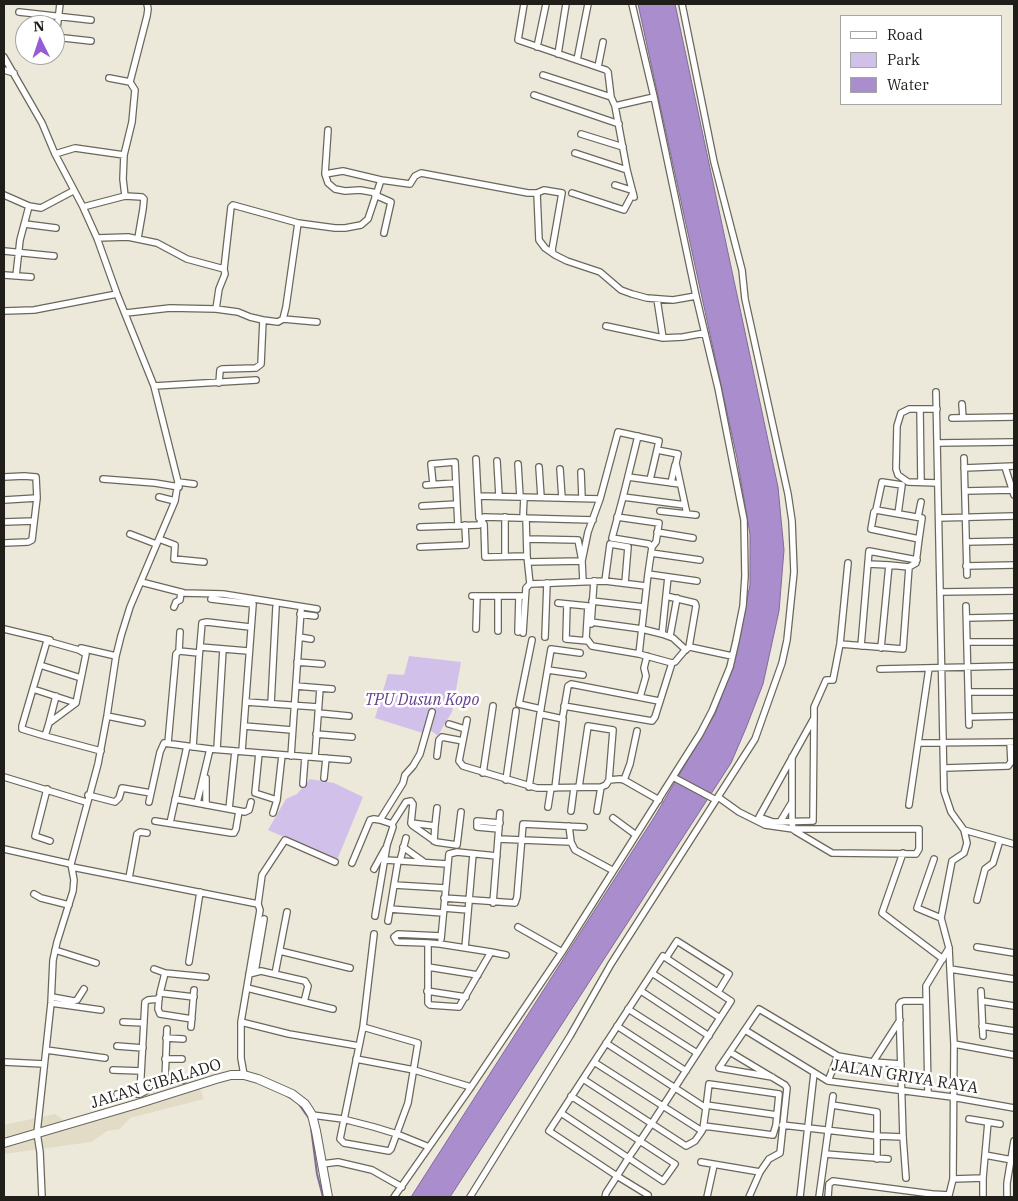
<!DOCTYPE html>
<style>
body{margin:0}
#map{position:relative;width:1018px;height:1201px;overflow:hidden;background:#ece8da;font-family:"IBM Plex Serif",serif}
canvas{display:block}
.frame{position:absolute;inset:0;border:5px solid #1f1e19;pointer-events:none}
.legend{position:absolute;left:840px;top:15px;width:162px;height:90px;box-sizing:border-box;background:#fff;border:1px solid #a5a5a3;margin:0;padding:6px 9px;list-style:none;font-size:15px;color:#1f1e19}
.legend li{display:flex;align-items:center;gap:10px;height:25px}
.legend b{width:25px;border:1px solid #a5a5a3}
.north{position:absolute;left:15px;top:15px;width:50px;height:50px;box-sizing:border-box;background:#fff;border:1px solid #a5a5a3;border-radius:50%;rotate:356deg;font-size:14px;font-weight:700;line-height:20px;text-align:center;color:#1f1e19}
.north::after{content:'';display:block;margin:auto;width:18px;height:22px;background:#965cd4;clip-path:polygon(50% 0,100% 100%,50% 72%,0 100%)}
</style>
<div id="map">
<canvas width="1018" height="1201"></canvas>
<div class="frame"></div>
<ul class="legend">
<li><b style="height:6px;background:#fff"></b>Road</li>
<li><b style="height:14px;background:#d1c0e9"></b>Park</li>
<li><b style="height:14px;background:#a98dcd"></b>Water</li>
</ul>
<div class="north">N</div>
</div>
<script>
const ctx = document.querySelector('canvas').getContext('2d');
ctx.lineJoin = 'round';
function fill(path, color) { ctx.fillStyle = color; ctx.fill(path, 'evenodd'); }
const toPath = rows => new Path2D(rows.map(r => 'M' + r).join(''));
function stroke(path, color, width, dash) { ctx.strokeStyle = color; ctx.lineWidth = width; ctx.lineCap = dash ? 'butt' : 'round'; ctx.setLineDash(dash || []); ctx.stroke(path); }
function label(font, color, halo, rows, align = 'center') {
  ctx.font = font + ' "IBM Plex Serif",serif'; ctx.lineWidth = 5; ctx.setLineDash([]); ctx.textBaseline = 'middle'; ctx.strokeStyle = halo; ctx.fillStyle = color; for (const [text, x, y, turn = 0] of rows) {
    ctx.save(); ctx.translate(x, y); ctx.rotate((+turn || 0) * Math.PI / 180); ctx.textAlign = isNaN(turn) ? turn : align; if (halo) ctx.strokeText(text, 0, 0); ctx.fillText(text, 0, 0); ctx.restore();
  }
}
const built = toPath([
 [196,1078,204,1099,130,1118,120,1129,107,1131,91,1142,4,1154,4,1125,55,1114,66,1122]
]);
const green = toPath([
 [409,656,461,662,452,712,444,725,438,736,430,730,429,735,375,718,388,674,404,675],
 [310,779,334,783,363,797,337,860,268,830,286,799,297,794]
]);
const water = toPath([
 [638,4,675,4,778,487,784,550,779,611,763,684,746,728,731,763,450,1197,411,1197,655,816,715,714,734,663,750,585,750,534,737,458,638,4]
]);
const stream = toPath([
 [284,1094,298,1103,310,1120,317,1174,323,1197]
]);
const street = toPath([
 [524,4,518,40,606,70,608,72,611,97,615,106,627,170,634,197],
 [19,12,91,20],
 [22,33,25,33],
 [55,37,91,41],
 [56,37,60,4],
 [537,47,546,4],
 [558,54,566,4],
 [4,57,42,123,55,154,83,207,97,238,117,294,154,386,178,482,175,501,130,607,121,636,116,656,107,716,98,764,71,864,74,880,73,891,57,942,53,960,51,1003,40,1105,37,1133,40,1152,42,1197],
 [577,60,588,4],
 [598,67,603,42],
 [4,70,14,73],
 [543,75,611,97],
 [109,78,130,82,135,90,132,122,124,155,123,179,125,196],
 [130,82,147,16,148,9,147,4],
 [534,95,619,124],
 [615,106,654,97],
 [328,130,325,174,328,183,335,189,345,191,360,190,377,193],
 [581,134,623,147],
 [575,153,627,170],
 [55,154,75,148,124,155],
 [325,174,343,171,381,180],
 [615,185,631,190],
 [537,193,539,240,545,248,555,255,567,261,600,272,621,290,632,294,647,298,673,300,696,296],
 [572,193,624,210,633,193],
 [4,195,29,206,41,208,73,191],
 [375,195,391,202,384,233],
 [83,207,125,196,142,197,144,199,143,209,138,238],
 [25,224,56,228],
 [97,238,128,237,157,243,187,259,224,269,225,274,219,289,216,309],
 [4,251,54,256],
 [224,269,231,207,233,205,298,223],
 [4,275,31,277],
 [16,276,20,240,29,206],
 [657,299,663,338],
 [4,311,34,310,117,294],
 [126,313,170,308,216,309,238,312,250,317,263,320,278,322,283,319,286,307,298,223,335,228,345,228,361,225,368,219,381,180,410,184,415,176,421,173,528,193,537,193,544,190,562,193,552,250,553,253],
 [283,319,317,322],
 [606,326,663,338,683,337,705,333],
 [219,383,220,370,222,369,256,368,261,364,263,320],
 [154,386,256,380],
 [962,404,963,418],
 [920,409,921,482],
 [937,409,909,409,901,413,897,426,896,469,898,475,908,482,938,483],
 [952,418,1014,417],
 [638,436,623,497,612,538,649,544,652,547],
 [937,443,1014,442],
 [964,458,967,575],
 [476,459,479,518,484,524,485,557,527,556],
 [497,461,499,496],
 [518,464,520,497],
 [539,467,541,497],
 [1005,467,1014,495],
 [964,468,1014,466],
 [560,469,562,498],
 [581,472,582,498],
 [4,477,24,476,36,477,37,498,32,540,28,542,4,543],
 [628,477,680,484],
 [103,479,155,483,179,487],
 [650,480,657,450],
 [178,482,194,484],
 [671,483,675,465],
 [433,484,431,464,455,462,458,526],
 [426,485,456,483],
 [965,491,1013,490],
 [478,496,600,499],
 [159,497,175,501],
 [623,497,685,505],
 [4,500,37,498],
 [422,506,457,504],
 [876,510,882,482,902,485,898,514],
 [660,511,687,514],
 [505,517,505,556],
 [617,517,659,523,656,542,652,547,648,574,639,654],
 [918,517,921,502],
 [523,518,524,497],
 [526,518,527,556,530,584,605,581,646,586],
 [939,518,1014,516],
 [4,522,34,521],
 [420,527,479,525,484,517,593,520],
 [657,532,693,538],
 [130,534,156,544],
 [159,539,175,545,174,559,204,562],
 [527,539,578,540,582,561,583,582],
 [966,542,1014,541],
 [420,547,466,545,465,525],
 [651,553,700,560],
 [528,562,582,561,588,532,600,499,618,432,659,441,657,450,678,454,676,463,687,514,696,515],
 [868,564,889,565],
 [966,566,1014,565],
 [648,574,697,581],
 [668,577,662,634,673,638,686,650],
 [605,581,610,544,628,547,625,583],
 [141,582,184,593,223,594,317,609],
 [941,592,1014,591],
 [472,596,498,596],
 [666,596,695,603,696,606,689,647],
 [211,599,253,604,242,751],
 [592,601,644,607],
 [558,603,588,606,586,638,592,646,639,654,672,663,675,662,686,649,690,647,732,656],
 [567,604,566,639,588,641],
 [966,606,969,725],
 [174,607,176,602,180,600,181,592],
 [300,614,315,616],
 [967,618,1014,617],
 [591,622,642,629,662,634],
 [591,624,594,581],
 [4,629,50,640],
 [476,629,477,596],
 [498,631,498,596,525,596],
 [518,632,519,596],
 [523,633,526,588,530,584],
 [670,636,677,598],
 [299,637,311,639],
 [545,637,547,583],
 [532,640,519,704,541,709],
 [967,642,1014,642],
 [840,644,903,649,909,567,916,563,919,539,922,518,876,510,874,512,871,529,919,539],
 [861,646,869,551,917,560],
 [200,647,248,651],
 [81,648,116,656],
 [881,648,889,565,909,567],
 [179,651,180,632],
 [297,662,322,664],
 [40,665,81,678],
 [880,669,1014,666],
 [548,670,583,675],
 [296,686,332,689],
 [33,689,76,703],
 [969,692,1014,692],
 [640,697,646,676,644,668,647,656],
 [246,702,318,707],
 [271,704,276,607],
 [564,706,652,721,655,717,672,663],
 [318,713,349,716],
 [540,714,551,649,580,653],
 [563,715,568,686,571,684,659,701],
 [107,716,142,723],
 [969,717,1014,716],
 [814,718,813,821,773,822,759,817,814,718],
 [814,718,814,707,826,680,833,680,840,644,848,563],
 [467,720,459,761,463,766,537,788,601,787,606,785,609,780,620,779,624,780,659,800],
 [49,723,56,696],
 [449,724,465,729],
 [244,726,292,730],
 [316,734,352,737],
 [45,736,49,723,76,703,86,654,79,650,47,641,22,726,22,729,45,736,101,751],
 [168,743,176,654,179,651,199,653],
 [918,743,1014,742],
 [193,747,199,658,202,623,207,622,250,627],
 [217,749,223,649],
 [259,753,255,793,277,800],
 [291,756,301,610],
 [437,756,439,740,442,737,463,741],
 [315,757,320,688],
 [945,768,1008,766,1011,762,1010,742],
 [483,773,493,706],
 [4,777,86,802],
 [673,777,716,800],
 [324,778,326,758],
 [506,780,516,711],
 [624,780,630,764,637,731],
 [303,784,305,757],
 [529,787,540,714,563,719,555,788],
 [579,787,588,726,613,730,609,780],
 [47,789,35,836,50,841],
 [88,795,115,802,119,798,122,788,151,793],
 [718,797,739,812,765,825,793,829,919,829,919,849,916,854,832,853,795,831,793,829,792,821,792,757],
 [175,799,245,812,249,810,251,802],
 [149,802,160,752,164,743,210,749,348,760],
 [197,803,210,749],
 [206,805,206,778],
 [909,805,929,668],
 [548,807,551,788],
 [229,809,235,751],
 [571,811,574,788],
 [597,811,601,787],
 [273,813,277,800,282,755],
 [613,818,636,835],
 [155,821,231,833,234,833,236,829,239,811],
 [780,822,792,802],
 [170,823,187,746],
 [411,823,435,826,437,808],
 [392,824,406,802,411,801,413,804,411,823,412,825,436,842,457,845,461,812],
 [569,826,571,842],
 [499,829,477,827,477,821,500,823],
 [964,830,1014,844],
 [498,839,571,842,575,850,612,870],
 [434,841,435,826],
 [403,847,424,862],
 [4,849,71,864],
 [903,853,882,913,943,959],
 [934,859,917,908,941,918],
 [386,860,447,864],
 [400,861,406,838],
 [352,863,370,820,374,819,380,820],
 [72,867,258,904],
 [374,869,385,849],
 [129,878,137,834,140,832,147,833],
 [394,885,445,888],
 [34,894,41,898,69,905],
 [444,898,515,903,517,897,523,824,584,827],
 [977,900,985,869,993,863,1000,840],
 [493,903,500,813],
 [444,908,468,910],
 [390,909,443,913],
 [375,916,387,845,393,827,392,824,380,820,403,783,405,775,413,766,420,754,432,712],
 [388,921,398,861],
 [518,927,562,952],
 [441,939,449,854,457,852,497,856],
 [428,943,428,1003,430,1005,459,1007,491,952,440,944,428,943,397,942,394,937,398,934,441,936],
 [977,947,1014,953],
 [465,948,473,854],
 [55,950,96,963],
 [280,951,350,968],
 [491,952,506,955],
 [666,958,677,941,729,974,718,992],
 [189,962,200,892],
 [428,967,478,975],
 [154,969,165,973,206,977],
 [950,969,1014,979],
 [255,972,264,919],
 [165,973,160,993,194,997],
 [652,973,720,1018],
 [275,974,287,912],
 [247,988,304,1002,308,986,305,981,261,971,249,974],
 [427,991,466,997],
 [641,991,709,1036],
 [981,991,983,1036],
 [52,997,74,1001,77,1000,84,989],
 [159,997,158,1009,160,1014,192,1019],
 [982,1001,1014,1006],
 [304,1002,333,1009],
 [51,1003,101,1010],
 [628,1009,697,1053],
 [123,1022,144,1023],
 [241,1022,289,1034,359,1046],
 [617,1026,686,1071],
 [982,1026,1014,1031],
 [191,1027,194,990],
 [363,1027,418,1043,408,1103,391,1149,389,1151,344,1143,340,1139,363,1027,374,934],
 [745,1030,828,1081,952,1097,1014,1108],
 [166,1038,183,1039],
 [606,1043,706,1108,703,1129],
 [954,1044,1014,1055],
 [117,1046,143,1048],
 [46,1050,105,1058],
 [730,1052,785,1085,787,1088,780,1153,769,1159,760,1172,749,1197],
 [165,1059,182,1059],
 [356,1059,414,1070,471,1087],
 [4,1062,44,1064],
 [873,1062,900,1020],
 [113,1070,141,1071],
 [244,1075,241,1058,241,1022,260,910,258,904,262,875,285,840,335,862],
 [772,1077,719,1068,759,1009,838,1056,873,1062,901,1064],
 [583,1079,686,1146,695,1141,702,1131,594,1062],
 [165,1081,183,1080],
 [828,1081,838,1056],
 [117,1094,140,1094,145,1002,148,1000,159,999],
 [140,1094,165,1081,167,1029],
 [928,1094,926,986,949,948],
 [706,1105,777,1115],
 [832,1105,877,1112,877,1159],
 [561,1113,663,1181,675,1164,571,1096],
 [312,1115,343,1119,374,1127,397,1134,429,1147],
 [969,1119,1000,1124],
 [782,1125,878,1136,903,1137],
 [704,1126,773,1135,776,1125,779,1094,709,1084,706,1108],
 [825,1154,888,1159],
 [985,1155,1012,1160],
 [701,1162,760,1172],
 [322,1164,338,1162,372,1170,402,1187],
 [906,1178,903,1137,899,1005,901,1002,904,1001,926,1001],
 [953,1179,983,1178],
 [394,1197,471,1087,562,952,700,734,712,711,730,667,736,641,743,606,745,576,744,520,718,388,696,296,654,97,632,4],
 [470,1197,570,1036,611,964,755,739,782,663,787,640,794,572,792,521,788,494,745,299,742,270,714,162,682,4],
 [605,1197,606,1193,617,1176,629,1157,640,1141,652,1123,731,1001,663,956,549,1131,617,1176,648,1195],
 [707,1197,714,1165],
 [800,1197,814,1073],
 [819,1197,833,1096],
 [828,1197,829,1184,833,1181,932,1194],
 [932,1197,932,1194,949,1195,953,1179,954,1044,950,969,949,948,941,918,952,861,964,853,967,843,964,830,951,812,944,791,936,392],
 [983,1197,983,1178,988,1122],
 [1007,1197,1007,1183,1014,1141]
]);
const secondary = toPath([
 [4,1143,137,1104,216,1079,231,1075,244,1075,258,1079,292,1094,305,1104,309,1110,312,1115,316,1131,328,1197]
]);
const parkNames = [
 ["TPU Dusun Kopo",422,700]
];
const streetNames = [
 ["JALAN GRIYA RAYA",905,1077,9],
 ["JALAN CIBALADO",156,1084,-17]
];
fill(built, '#e2dcc7');
fill(green, '#d1c0e9');
fill(water, '#a98dcd');
stroke(water, '#806c97', 1);
stroke(stream, '#806c97', 2);
stroke(street, '#6a675b', 8);
stroke(secondary, '#6a675b', 10);
stroke(street, '#fff', 5.5);
stroke(secondary, '#fff', 8);
label('italic 16px', '#653f8d', '#fff', parkNames);
label('16px', '#1f1e19', '#fff', streetNames);
</script>
